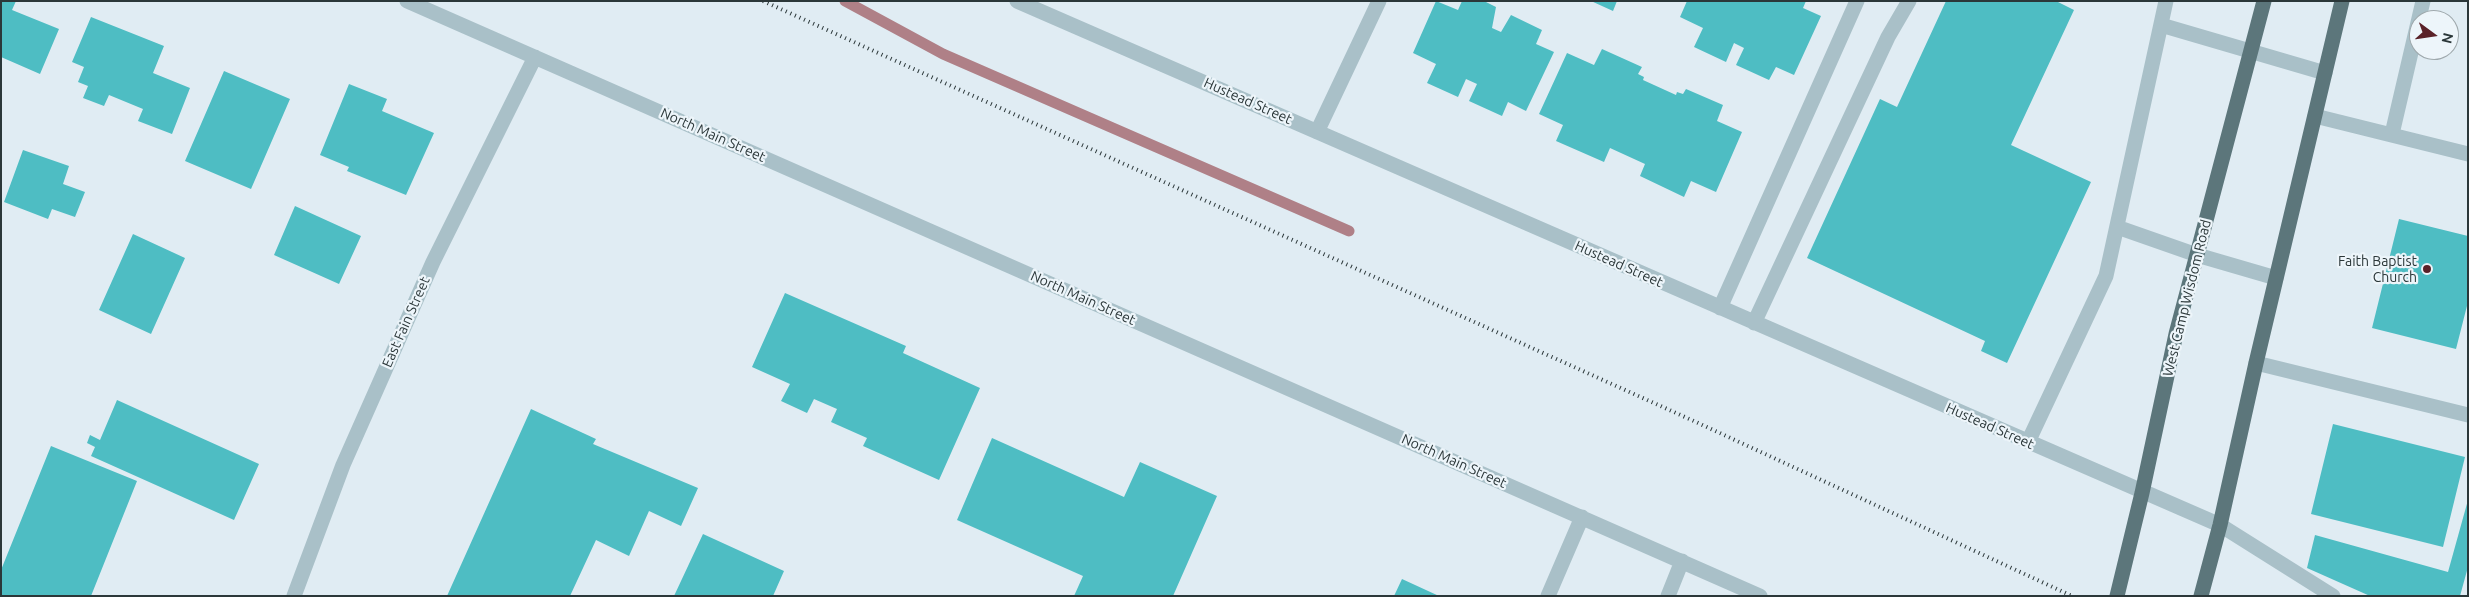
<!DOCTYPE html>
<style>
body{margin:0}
#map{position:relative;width:2469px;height:597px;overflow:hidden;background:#e0ecf3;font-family:Ubuntu,sans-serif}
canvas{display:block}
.frame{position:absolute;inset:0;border:2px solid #2b3739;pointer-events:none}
.north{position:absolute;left:2409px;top:10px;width:50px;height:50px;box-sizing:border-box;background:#edf5fa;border:1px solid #9fa9ad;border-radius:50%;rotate:104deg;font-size:14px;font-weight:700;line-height:20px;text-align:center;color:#2b3739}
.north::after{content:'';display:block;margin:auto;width:18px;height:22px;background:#5a2128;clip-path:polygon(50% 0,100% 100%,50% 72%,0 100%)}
</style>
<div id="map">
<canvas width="2469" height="597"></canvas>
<div class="frame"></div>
<div class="north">N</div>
</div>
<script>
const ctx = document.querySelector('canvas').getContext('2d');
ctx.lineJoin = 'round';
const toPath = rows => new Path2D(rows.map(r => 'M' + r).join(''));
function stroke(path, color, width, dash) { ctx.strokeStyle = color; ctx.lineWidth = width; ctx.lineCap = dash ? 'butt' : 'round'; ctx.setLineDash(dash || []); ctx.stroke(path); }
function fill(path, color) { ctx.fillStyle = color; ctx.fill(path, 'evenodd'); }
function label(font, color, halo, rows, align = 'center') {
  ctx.font = font + ' Ubuntu,sans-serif'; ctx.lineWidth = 4.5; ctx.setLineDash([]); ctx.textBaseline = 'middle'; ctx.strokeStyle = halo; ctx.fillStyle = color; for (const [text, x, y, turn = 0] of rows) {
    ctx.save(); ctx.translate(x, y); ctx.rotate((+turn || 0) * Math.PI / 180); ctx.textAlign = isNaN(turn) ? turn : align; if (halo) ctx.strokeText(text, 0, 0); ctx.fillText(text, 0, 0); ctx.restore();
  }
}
const stream = toPath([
 [845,1,943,54,1349,231]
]);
const building = toPath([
 [1,1,16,1,12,10,59,29,40,74,1,57],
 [1436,1,1458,10,1462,1,1484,1,1496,7,1492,28,1501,32,1511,15,1542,30,1536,44,1554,52,1526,111,1508,102,1502,116,1469,101,1477,84,1466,79,1458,97,1427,83,1436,64,1413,53],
 [1591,1,1617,1,1613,11],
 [1687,1,1806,1,1803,8,1821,16,1794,75,1776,67,1769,80,1736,65,1744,48,1734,43,1726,62,1694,47,1703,28,1680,17],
 [1946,1,2056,1,2074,10,2011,145,2091,182,2007,363,1981,351,1985,341,1807,258,1880,99,1897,107],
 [91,17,164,46,153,73,190,88,172,134,138,121,143,109,109,95,104,106,83,98,88,86,78,82,84,67,72,62],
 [1602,49,1642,67,1638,74,1644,77,1643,80,1676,95,1677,92,1683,94,1686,89,1723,105,1717,121,1742,132,1716,192,1691,181,1684,197,1640,176,1645,164,1610,148,1604,162,1556,141,1563,125,1539,114,1567,53,1594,65],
 [224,71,290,99,251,189,185,161],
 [349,84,387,99,382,111,434,133,406,195,347,171,349,167,320,155],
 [23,150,69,166,63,184,85,192,75,217,52,209,48,219,4,202],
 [295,206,361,236,339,284,274,255],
 [2399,219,2468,236,2468,302,2456,349,2372,328],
 [133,234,185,258,151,334,99,310],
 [785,293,906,346,903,353,980,388,939,480,863,446,867,438,831,422,837,409,814,399,807,413,781,401,790,384,752,367],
 [117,400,259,464,234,520,91,456,95,447,87,443,90,435,100,440],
 [531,409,596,439,593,444,698,488,681,526,649,511,629,556,596,540,570,596,447,596],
 [2333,424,2465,457,2443,547,2311,514],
 [992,438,1124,497,1140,462,1217,496,1173,596,1074,596,1083,576,957,520],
 [51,446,137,481,91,596,1,596,1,570],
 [2468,500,2468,567,2460,596,2370,596,2307,568,2315,535,2448,572],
 [703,534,784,571,773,596,674,596],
 [1402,579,1439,596,1394,596]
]);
const minor = toPath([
 [407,1,1760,596],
 [1017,1,2220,525,2333,596],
 [2161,25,2325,73],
 [2315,116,2468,154],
 [1317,132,1379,1],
 [2392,134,2423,1],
 [2117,227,2197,255,2276,278],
 [1720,308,1857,1],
 [1754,323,1888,37,1909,1],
 [2256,363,2468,415],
 [2028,442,2106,276,2166,1],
 [294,596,343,465,433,262,535,57],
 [1548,596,1582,517],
 [1668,596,1682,561]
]);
const major = toPath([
 [2117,596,2142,493,2176,334,2264,1],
 [2201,596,2220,525,2256,363,2342,1]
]);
const rail = toPath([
 [763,1,1696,422,2072,596]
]);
const markers = [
 [2427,269,5,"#5a2128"]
];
const streetNames = [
 ["Hustead Street",1248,101,24],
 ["North Main Street",713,135,24],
 ["Hustead Street",1619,264,24],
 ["North Main Street",1083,298,24],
 ["West Camp Wisdom Road",2187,298,-76],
 ["East Fain Street",406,322,-66],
 ["Hustead Street",1990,426,24],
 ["North Main Street",1454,461,24]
];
const poiNames = [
 ["Faith Baptist",2417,261],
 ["Church",2417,277]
];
stroke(stream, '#af8087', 11);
fill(building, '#4ebdc3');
stroke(minor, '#a9c0c8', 15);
stroke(major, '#5c767b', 15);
stroke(rail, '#2b3739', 4, [1, 4]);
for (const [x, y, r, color] of markers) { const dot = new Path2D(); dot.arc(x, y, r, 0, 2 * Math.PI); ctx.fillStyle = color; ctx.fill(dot); stroke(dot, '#edf5fa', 2); }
label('14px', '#2b3739', '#edf5fa', streetNames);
label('14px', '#2b3739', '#edf5fa', poiNames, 'right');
</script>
